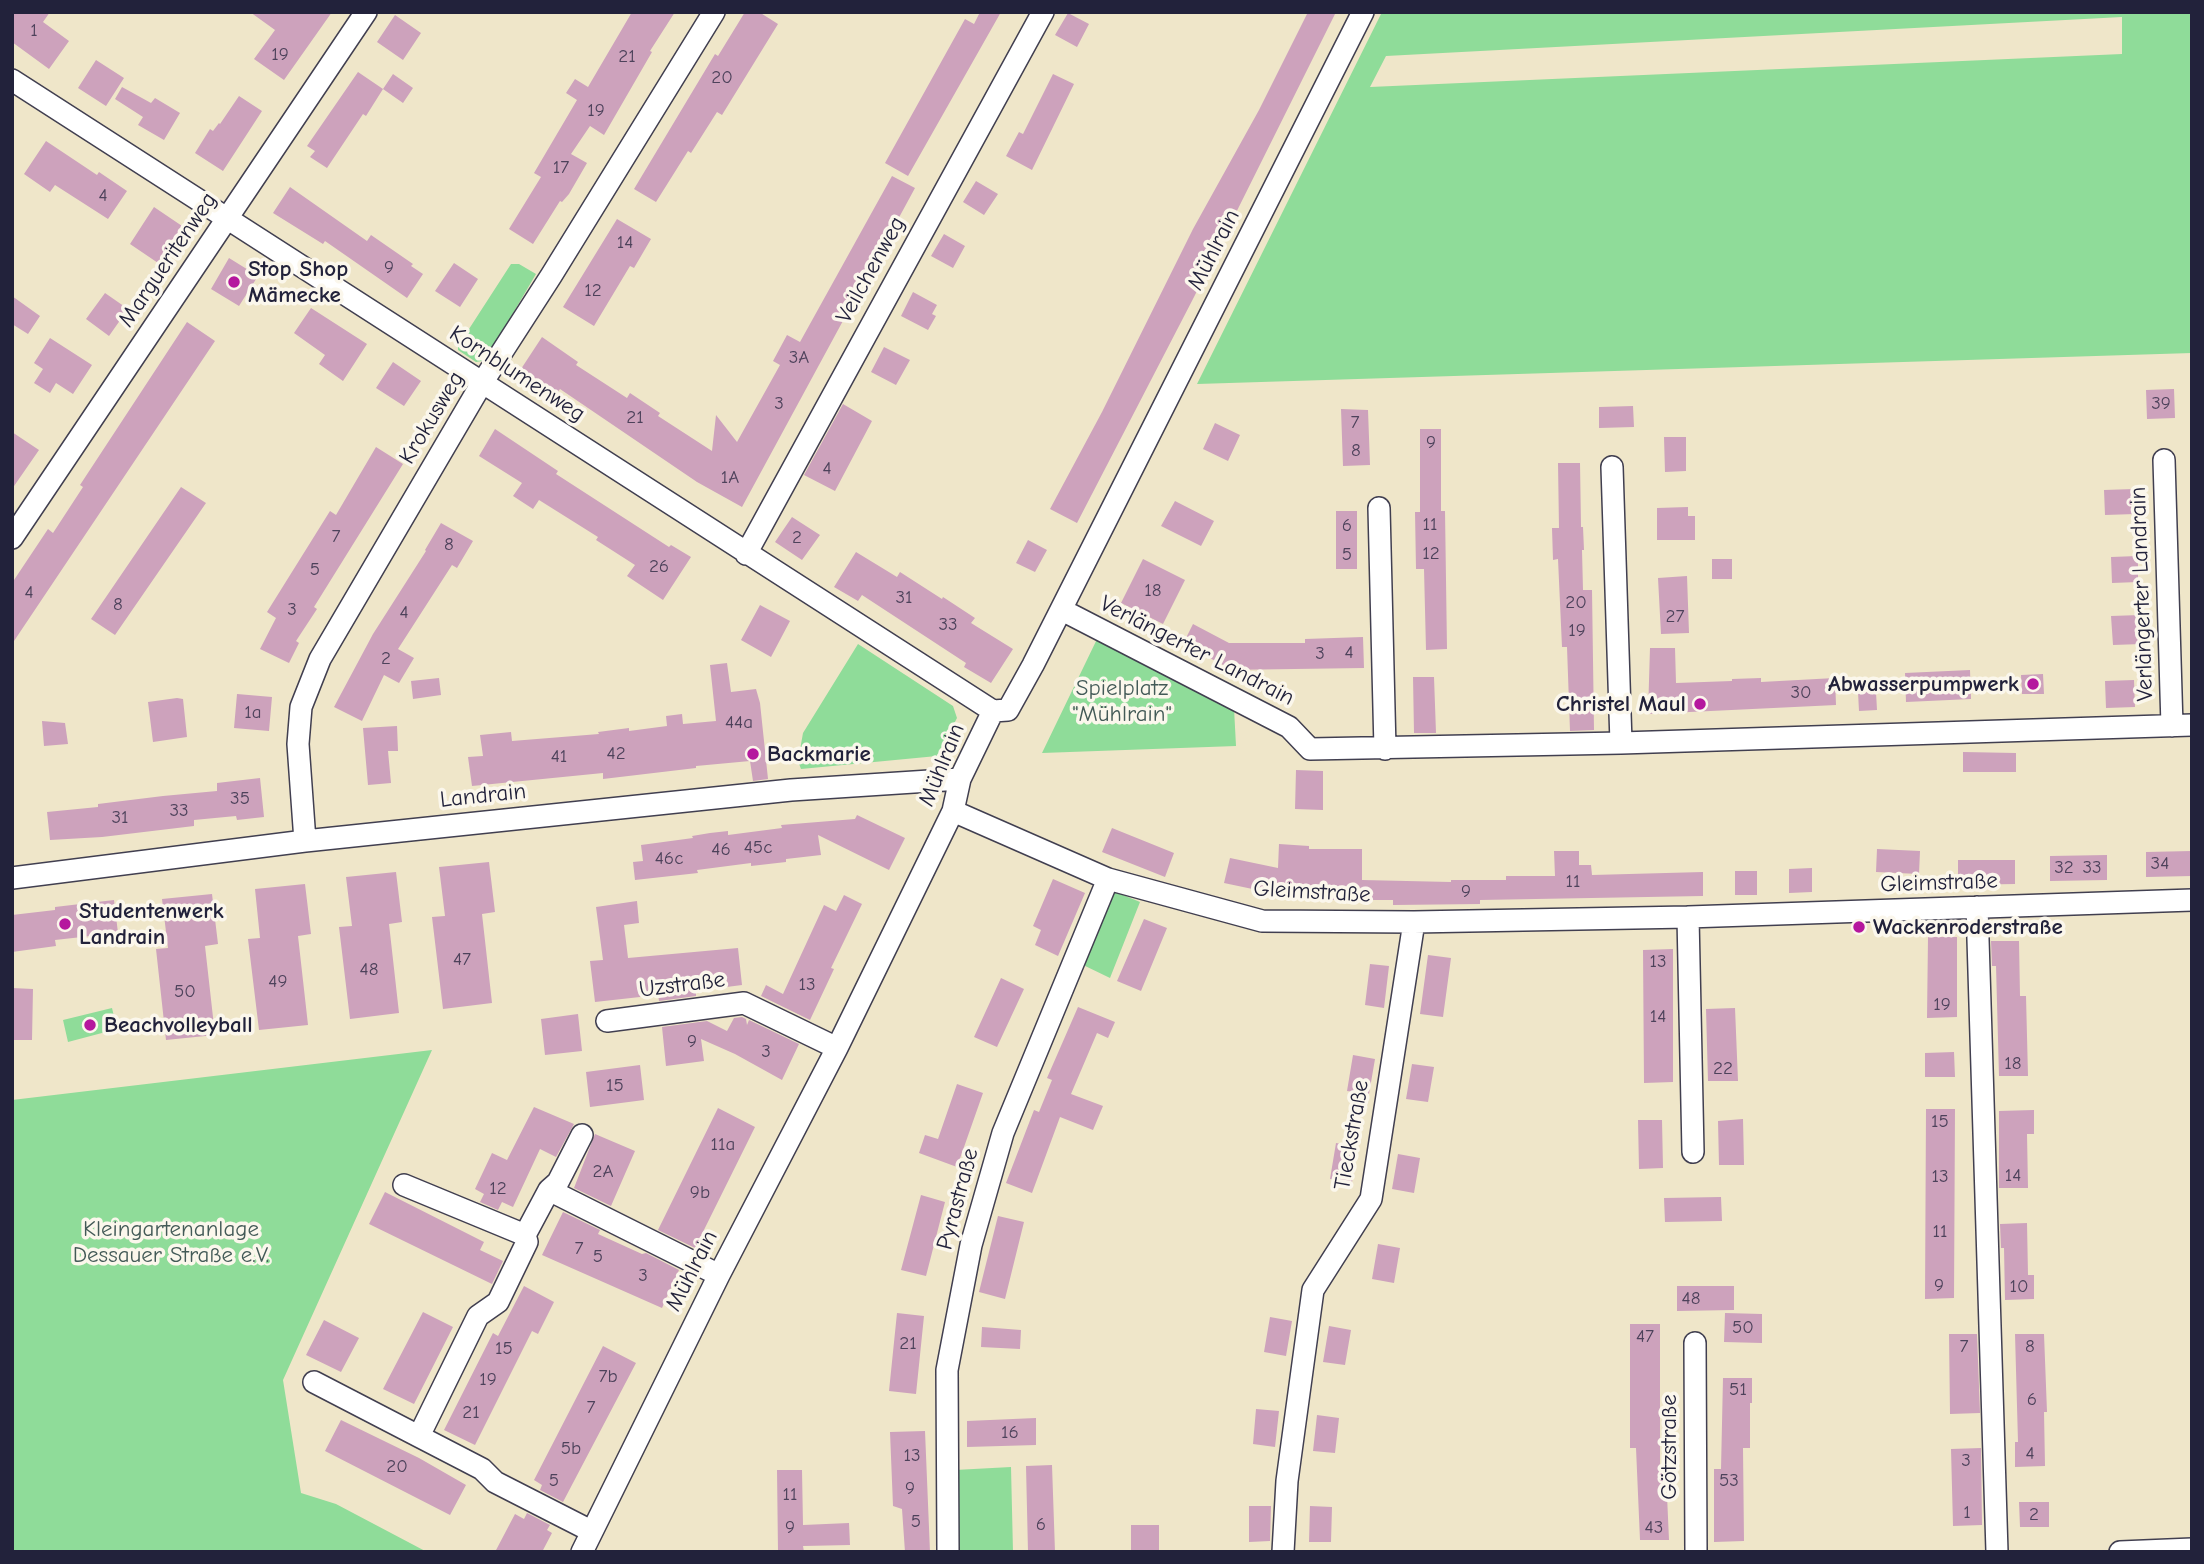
<!DOCTYPE html>
<meta charset="utf-8">
<style>
body{margin:0}
#map{position:relative;width:2204px;height:1564px;overflow:hidden;background:#efe6c9;font-family:"Comic Neue",sans-serif}
canvas{display:block}
.frame{position:absolute;inset:0;border:14px solid #22223b;pointer-events:none}
</style>
<div id="map">
<canvas width="2204" height="1564"></canvas>
<div class="frame"></div>
</div>
<script>
const ctx = document.querySelector('canvas').getContext('2d');
ctx.lineJoin = 'round';
function fill(path, color) { ctx.fillStyle = color; ctx.fill(path, 'evenodd'); }
const toPath = rows => new Path2D(rows.map(r => 'M' + r).join(''));
function stroke(path, color, width, dash) { ctx.strokeStyle = color; ctx.lineWidth = width; ctx.lineCap = dash ? 'butt' : 'round'; ctx.setLineDash(dash || []); ctx.stroke(path); }
function label(font, color, halo, rows, align = 'center') {
  ctx.font = font + ' "Comic Neue",sans-serif'; ctx.lineWidth = 7; ctx.setLineDash([]); ctx.textBaseline = 'middle'; ctx.strokeStyle = halo; ctx.fillStyle = color; for (const [text, x, y, turn = 0] of rows) {
    ctx.save(); ctx.translate(x, y); ctx.rotate((+turn || 0) * Math.PI / 180); ctx.textAlign = isNaN(turn) ? turn : align; if (halo) ctx.strokeText(text, 0, 0); ctx.fillText(text, 0, 0); ctx.restore();
  }
}
const green = toPath([
 [1382,12,2192,12,2192,353,1197,384],
 [2122,17,2122,54,1370,87,1386,56],
 [511,264,519,264,536,274,488,356,482,361,476,362,458,350,458,346],
 [1099,635,1234,708,1236,746,1042,753],
 [858,644,953,706,957,718,937,756,801,769,798,761,803,733],
 [1111,890,1140,902,1110,978,1079,963],
 [112,1008,117,1029,68,1042,63,1020],
 [432,1050,283,1380,301,1493,336,1504,427,1552,12,1552,12,1100],
 [1011,1467,1013,1552,957,1552,955,1470]
]);
const building = toPath([
 [12,12,50,12,43,22,69,41,49,69,12,42],
 [250,12,332,12,284,80,254,59,275,30],
 [632,12,675,12,650,51,652,52,604,135,590,126,571,154,587,163,569,194,562,202,560,201,533,244,509,229,541,177,534,173,577,100,566,93,575,79,588,87],
 [745,12,759,12,778,24,722,115,717,112,691,153,688,151,656,202,634,189,715,54,718,56],
 [980,12,1001,12,908,176,885,163,965,19,974,24],
 [1308,12,1336,12,1194,297,1077,523,1050,509,1102,412,1193,229,1259,110],
 [1068,13,1089,24,1077,47,1055,35],
 [395,15,421,33,403,60,377,42],
 [96,60,124,78,106,106,78,88],
 [358,72,383,89,393,74,413,88,403,103,383,89,366,116,363,114,327,168,310,157,315,151,307,146],
 [1053,74,1074,84,1032,170,1006,156,1019,132,1023,134],
 [122,87,151,103,155,98,180,113,164,140,138,125,143,117,115,99],
 [239,96,262,111,223,171,195,153,210,129,213,131,219,123,220,124],
 [46,141,97,175,99,172,127,191,108,219,55,185,50,192,24,174],
 [892,176,915,188,742,507,697,482,560,389,557,393,521,369,542,337,578,362,576,365,627,398,630,393,660,413,658,416,712,451,716,415,737,442,780,365,773,361,787,335,800,342],
 [976,181,998,194,984,215,963,202],
 [290,187,367,241,371,235,413,264,411,266,423,274,407,298,325,241,323,244,273,213],
 [154,207,185,228,161,265,130,244],
 [617,219,651,239,634,268,630,266,594,326,563,307],
 [944,234,965,246,953,268,931,256],
 [229,258,258,276,239,306,211,289],
 [454,263,478,279,460,307,435,291],
 [913,292,937,305,932,314,936,316,928,330,901,316],
 [105,293,128,309,109,336,86,319],
 [12,296,40,316,28,334,12,324],
 [311,308,367,344,343,381,319,364,325,355,294,333],
 [187,322,215,341,12,644,12,583,48,529,53,533,83,487,80,485],
 [50,338,92,365,73,394,56,383,50,393,34,383,43,369,34,363],
 [884,347,910,360,896,385,871,372],
 [393,362,421,381,404,406,376,388],
 [2174,389,2175,418,2147,419,2146,390],
 [843,404,872,421,835,491,804,475],
 [1633,406,1634,427,1599,428,1599,407],
 [1341,409,1368,410,1370,465,1343,466],
 [1215,423,1240,435,1228,461,1203,449],
 [495,429,558,471,556,474,669,547,671,545,691,557,663,600,627,576,635,565,596,540,598,537,539,500,533,509,513,496,522,483,479,456],
 [1420,429,1441,429,1441,511,1445,511,1447,649,1426,650,1424,569,1416,569,1415,512,1420,512],
 [12,432,39,450,12,489],
 [1664,437,1686,437,1686,471,1665,472],
 [376,447,403,464,314,607,317,609,296,641,299,643,289,663,260,649,276,618,267,612,330,511,336,515],
 [1558,463,1580,463,1581,527,1583,527,1584,550,1582,550,1583,590,1592,590,1594,730,1570,731,1567,647,1562,647,1558,559,1553,560,1552,528,1559,528],
 [181,487,206,503,115,635,91,619],
 [2134,489,2135,514,2105,515,2104,490],
 [1175,501,1214,521,1201,546,1161,526],
 [1688,507,1688,516,1695,516,1695,540,1657,540,1657,508],
 [1336,511,1357,511,1357,569,1336,569],
 [792,517,820,535,802,560,775,542],
 [441,523,473,541,457,568,452,565,398,649,414,658,399,683,384,675,362,721,334,707,373,634,426,551,425,550],
 [1028,540,1047,550,1035,572,1016,563],
 [856,552,897,577,900,572,942,599,943,597,975,618,971,623,1013,649,991,683,964,667,966,663,862,595,858,601,834,587],
 [2138,556,2138,582,2112,583,2111,557],
 [1143,559,1185,580,1163,624,1121,603],
 [1712,559,1732,559,1732,579,1712,579],
 [1687,576,1689,633,1661,634,1658,578],
 [760,605,790,621,771,657,741,640],
 [2140,615,2141,644,2113,645,2111,616],
 [1193,624,1229,643,1305,643,1305,639,1363,637,1364,668,1225,670,1225,666,1183,644],
 [1650,648,1675,648,1676,683,1732,681,1732,679,1761,678,1761,682,1835,678,1836,705,1648,714],
 [727,663,731,692,756,689,760,703,768,779,753,781,750,761,696,766,696,768,603,779,603,773,472,786,468,757,483,756,480,735,511,732,512,741,599,734,598,732,629,728,629,731,667,726,666,716,682,714,683,724,716,721,710,665],
 [1970,670,1971,699,1906,702,1905,673],
 [2043,674,2044,694,2022,694,2021,675],
 [1413,677,1434,677,1436,733,1414,733],
 [439,678,441,695,413,699,411,681],
 [2134,680,2135,707,2106,708,2105,681],
 [1858,692,1876,692,1877,710,1859,711],
 [237,694,272,697,269,731,234,728],
 [177,698,183,699,187,737,153,742,148,702],
 [42,721,65,723,68,744,44,746],
 [397,726,398,751,388,751,391,783,368,785,363,728],
 [1963,752,2016,753,2016,772,1963,772],
 [1296,770,1323,771,1323,810,1295,809],
 [260,778,264,817,237,820,236,816,194,820,194,826,102,837,50,840,47,812,98,807,98,804,163,796,217,791,217,783],
 [857,815,905,838,889,870,818,835,821,855,786,859,786,862,751,866,751,863,697,870,698,873,635,880,633,862,643,861,641,845,693,838,692,836,710,833,728,831,728,835,782,828,781,825,855,819],
 [1112,828,1174,853,1165,877,1102,852],
 [1279,844,1309,846,1309,849,1362,849,1362,880,1451,882,1451,880,1506,880,1506,876,1555,876,1554,851,1579,851,1579,865,1591,865,1592,875,1703,872,1703,896,1480,900,1480,904,1393,905,1393,900,1332,900,1281,895,1224,883,1230,858,1278,868],
 [1877,849,1920,851,1919,874,1876,872],
 [2192,851,2192,876,2146,877,2146,852],
 [2107,855,2107,880,2050,881,2050,856],
 [1958,860,2015,860,2015,884,1958,885],
 [489,862,495,912,482,914,492,1003,443,1009,432,917,445,916,439,867],
 [1812,868,1812,892,1789,893,1789,869],
 [1735,871,1757,871,1757,895,1735,895],
 [396,872,402,922,389,924,399,1013,350,1019,339,927,352,926,346,877],
 [1053,879,1085,893,1058,956,1035,945,1041,930,1033,926],
 [305,884,311,934,298,936,308,1025,259,1030,248,939,260,938,255,889],
 [212,894,218,944,205,946,215,1035,166,1040,156,949,168,948,162,899],
 [844,895,862,904,831,968,834,969,810,1020,761,996,766,985,783,994,824,905,836,911],
 [114,900,118,933,55,940,56,946,12,952,12,915,55,910,55,907],
 [637,901,639,923,624,925,628,958,738,948,742,985,696,991,696,996,659,1001,658,995,595,1002,590,961,603,960,596,907],
 [1144,919,1167,928,1141,991,1117,981],
 [1928,937,1957,937,1957,1017,1927,1018],
 [1991,941,2019,941,2020,996,2026,996,2028,1076,1999,1076,1996,966,1992,966],
 [1673,949,1673,1082,1644,1083,1643,950],
 [1428,955,1451,958,1443,1017,1420,1014],
 [1370,964,1389,966,1384,1008,1365,1005],
 [1001,978,1024,989,997,1047,974,1037],
 [12,988,33,989,32,1040,12,1040],
 [1078,1007,1115,1022,1108,1038,1097,1033,1071,1094,1103,1106,1093,1130,1060,1117,1032,1193,1006,1183,1034,1110,1039,1112,1052,1080,1047,1078],
 [1735,1008,1738,1081,1708,1081,1706,1009],
 [578,1014,582,1051,545,1055,541,1019],
 [742,1017,746,1019,747,1025,749,1020,799,1044,782,1080,735,1054,701,1039,704,1061,666,1066,662,1027,707,1021,727,1031,734,1018],
 [1954,1052,1955,1077,1925,1077,1925,1053],
 [1353,1055,1375,1059,1369,1094,1347,1091],
 [1412,1064,1434,1067,1428,1102,1406,1099],
 [640,1065,644,1100,590,1107,586,1072],
 [957,1084,983,1093,957,1167,919,1153,925,1135,938,1139],
 [534,1107,574,1124,556,1157,540,1149,513,1207,502,1202,498,1210,480,1202,484,1194,475,1189,492,1153,507,1160],
 [718,1108,755,1127,695,1248,658,1230],
 [1926,1109,1955,1109,1954,1298,1925,1299],
 [2034,1110,2034,1134,2027,1134,2028,1188,1999,1188,1999,1111],
 [1743,1119,1744,1165,1719,1165,1718,1121],
 [1638,1120,1662,1120,1663,1168,1639,1169],
 [595,1134,635,1151,611,1206,574,1188],
 [1336,1143,1358,1147,1352,1182,1330,1179],
 [1398,1154,1420,1158,1414,1193,1392,1189],
 [385,1192,484,1242,480,1250,503,1261,492,1284,369,1224],
 [921,1195,945,1202,926,1276,901,1270],
 [1721,1197,1722,1221,1665,1222,1664,1198],
 [563,1212,600,1230,598,1234,642,1254,646,1253,679,1270,662,1308,542,1255],
 [998,1216,1024,1222,1005,1299,979,1292],
 [2027,1223,2028,1275,2034,1275,2034,1299,2005,1300,2004,1248,2001,1248,2000,1224],
 [1378,1244,1400,1248,1394,1283,1372,1279],
 [524,1286,554,1302,538,1334,532,1331,475,1445,444,1430,493,1333,498,1336],
 [1677,1286,1734,1286,1734,1310,1677,1311],
 [423,1312,453,1327,414,1404,383,1389],
 [897,1313,924,1316,916,1394,889,1391],
 [1725,1313,1762,1314,1762,1343,1724,1342],
 [1270,1317,1292,1321,1286,1356,1264,1352],
 [324,1320,359,1338,341,1372,306,1355],
 [1630,1324,1660,1324,1660,1473,1666,1473,1669,1540,1640,1540,1636,1448,1630,1448],
 [1329,1326,1351,1330,1345,1365,1323,1362],
 [982,1327,1021,1330,1020,1349,981,1347],
 [1949,1334,1977,1334,1980,1413,1950,1414],
 [2015,1334,2044,1334,2047,1412,2044,1412,2045,1466,2015,1467,2015,1442,2018,1442],
 [603,1346,636,1363,563,1502,540,1490,542,1485,534,1480],
 [1723,1378,1752,1378,1752,1403,1750,1403,1750,1448,1743,1448,1744,1541,1714,1542,1714,1469,1721,1469],
 [1256,1409,1279,1411,1275,1447,1253,1444],
 [1317,1415,1339,1418,1335,1453,1313,1451],
 [1036,1418,1036,1445,967,1447,967,1421],
 [341,1420,419,1458,466,1485,450,1515,325,1451],
 [925,1431,930,1552,905,1552,902,1509,893,1506,890,1432],
 [1981,1448,1982,1525,1953,1526,1951,1449],
 [1052,1465,1055,1552,1028,1552,1026,1466],
 [777,1470,802,1470,803,1525,849,1523,850,1545,803,1546,804,1552,778,1552],
 [2019,1502,2049,1502,2049,1527,2020,1527],
 [1249,1506,1271,1506,1270,1541,1249,1542],
 [1310,1506,1332,1507,1331,1542,1309,1542],
 [527,1513,550,1525,547,1530,552,1533,542,1552,495,1552,515,1514,524,1519],
 [1131,1525,1159,1525,1159,1552,1131,1552]
]);
const minor = toPath([
 [12,80,993,711],
 [2164,460,2172,726],
 [1612,467,1621,743],
 [1379,508,1385,749],
 [12,538,366,12],
 [746,554,1043,12],
 [1062,610,1289,727,1310,749,1621,743,2192,725],
 [993,711,1008,710,1033,665,1363,12],
 [953,811,1108,879,1262,921,1414,922,1688,917,2192,900],
 [305,841,298,744,301,707,320,659,482,383,551,276,714,12],
 [12,878,305,841,791,790,960,779],
 [1977,907,1997,1552],
 [1688,917,1693,1152],
 [607,1021,744,1003,837,1048],
 [404,1185,525,1235],
 [549,1190,558,1182,582,1135],
 [1695,1343,1696,1552],
 [314,1382,482,1469,495,1482,591,1531],
 [419,1436,478,1316,498,1302,527,1242,525,1235,549,1190,719,1275],
 [582,1552,719,1275,837,1048,953,811,960,779,993,711],
 [948,1552,947,1370,971,1245,1003,1133,1108,879],
 [1283,1552,1287,1481,1313,1290,1371,1199,1414,922],
 [2120,1552,2192,1549]
]);
const markers = [
 [234,282,7,"#b5179e"],
 [2033,684,7,"#b5179e"],
 [1700,704,7,"#b5179e"],
 [753,754,7,"#b5179e"],
 [65,924,7,"#b5179e"],
 [1859,927,7,"#b5179e"],
 [90,1025,7,"#b5179e"]
];
const numberNames = [
 ["1",34,31],
 ["19",280,55],
 ["21",627,57],
 ["20",722,78],
 ["19",596,111],
 ["17",561,168],
 ["4",103,196],
 ["14",625,243],
 ["9",389,268],
 ["12",593,291],
 ["3A",799,358],
 ["3",779,404],
 ["39",2161,404],
 ["21",635,418],
 ["7",1355,423],
 ["9",1431,443],
 ["8",1356,451],
 ["4",827,469],
 ["1A",730,478],
 ["11",1430,525],
 ["6",1347,526],
 ["7",336,537],
 ["2",797,538],
 ["8",449,545],
 ["12",1431,554],
 ["5",1347,555],
 ["26",659,567],
 ["5",315,570],
 ["18",1153,591],
 ["4",29,593],
 ["31",904,598],
 ["20",1576,603],
 ["8",118,605],
 ["3",292,610],
 ["4",404,613],
 ["27",1675,617],
 ["33",948,625],
 ["19",1577,631],
 ["4",1349,653],
 ["3",1320,654],
 ["2",386,659],
 ["30",1801,693],
 ["1a",253,713],
 ["44a",739,723],
 ["42",616,754],
 ["41",559,757],
 ["35",240,799],
 ["33",179,811],
 ["31",120,818],
 ["45c",758,848],
 ["46",721,850],
 ["46c",669,859],
 ["34",2160,864],
 ["32",2064,868],
 ["33",2092,868],
 ["11",1573,882],
 ["9",1466,892],
 ["47",462,960],
 ["13",1658,962],
 ["48",369,970],
 ["49",278,982],
 ["13",807,985],
 ["50",185,992],
 ["19",1942,1005],
 ["14",1658,1017],
 ["9",692,1042],
 ["3",766,1052],
 ["18",2013,1064],
 ["22",1723,1069],
 ["15",615,1086],
 ["15",1940,1122],
 ["11a",723,1145],
 ["2A",603,1172],
 ["14",2013,1176],
 ["13",1940,1177],
 ["12",498,1189],
 ["9b",700,1193],
 ["11",1940,1232],
 ["7",579,1249],
 ["5",598,1257],
 ["3",643,1276],
 ["9",1939,1286],
 ["10",2019,1287],
 ["48",1691,1299],
 ["50",1743,1328],
 ["47",1645,1337],
 ["21",908,1344],
 ["7",1964,1347],
 ["8",2030,1347],
 ["15",504,1349],
 ["7b",608,1377],
 ["19",488,1380],
 ["51",1738,1390],
 ["6",2032,1400],
 ["7",591,1408],
 ["21",471,1413],
 ["16",1010,1433],
 ["5b",571,1449],
 ["4",2030,1454],
 ["13",912,1456],
 ["3",1966,1461],
 ["20",397,1467],
 ["5",554,1481],
 ["53",1729,1481],
 ["9",910,1489],
 ["11",790,1495],
 ["1",1967,1513],
 ["2",2034,1515],
 ["5",916,1522],
 ["6",1041,1525],
 ["9",790,1528],
 ["43",1654,1528]
];
const streetNames = [
 ["Mühlrain",1214,250,-63],
 ["Margueritenweg",168,260,-56],
 ["Veilchenweg",871,270,-61],
 ["Kornblumenweg",517,374,33],
 ["Krokusweg",432,418,-59],
 ["Verlängerter Landrain",2142,594,-92],
 ["Verlängerter Landrain",1197,651,27],
 ["Mühlrain",942,765,-68],
 ["Landrain",483,796,-6],
 ["Gleimstraße",1939,883,-2],
 ["Gleimstraße",1312,892,3],
 ["Uzstraße",682,985,-7],
 ["Tieckstraße",1352,1135,-80],
 ["Pyrastraße",958,1199,-75],
 ["Mühlrain",692,1271,-63],
 ["Götzstraße",1669,1447,-90]
];
const poiNames = [
 ["Stop Shop",248,269],
 ["Mämecke",248,295],
 ["Abwasserpumpwerk",2019,684,"right"],
 ["Christel Maul",1686,704,"right"],
 ["Backmarie",767,754],
 ["Studentenwerk",79,911],
 ["Landrain",79,937],
 ["Wackenroderstraße",1873,927],
 ["Beachvolleyball",104,1025]
];
const parkNames = [
 ["Spielplatz",1122,688],
 ["\"Mühlrain\"",1122,714],
 ["Kleingartenanlage",171,1229],
 ["Dessauer Straße e.V.",171,1255]
];
fill(green, '#8fdc99');
fill(building, '#cda2bc');
stroke(minor, '#413f50', 24);
stroke(minor, '#fff', 21);
for (const [x, y, r, color] of markers) { const dot = new Path2D(); dot.arc(x, y, r, 0, 2 * Math.PI); ctx.fillStyle = color; ctx.fill(dot); stroke(dot, '#fbf7ec', 2.5); }
label('19px', '#4d425b', null, numberNames);
label('23px', '#22223b', '#fbf7ec', streetNames);
label('bold 23px', '#22223b', '#fbf7ec', poiNames, 'left');
label('23px', '#435a57', '#fbf7ec', parkNames);
</script>
